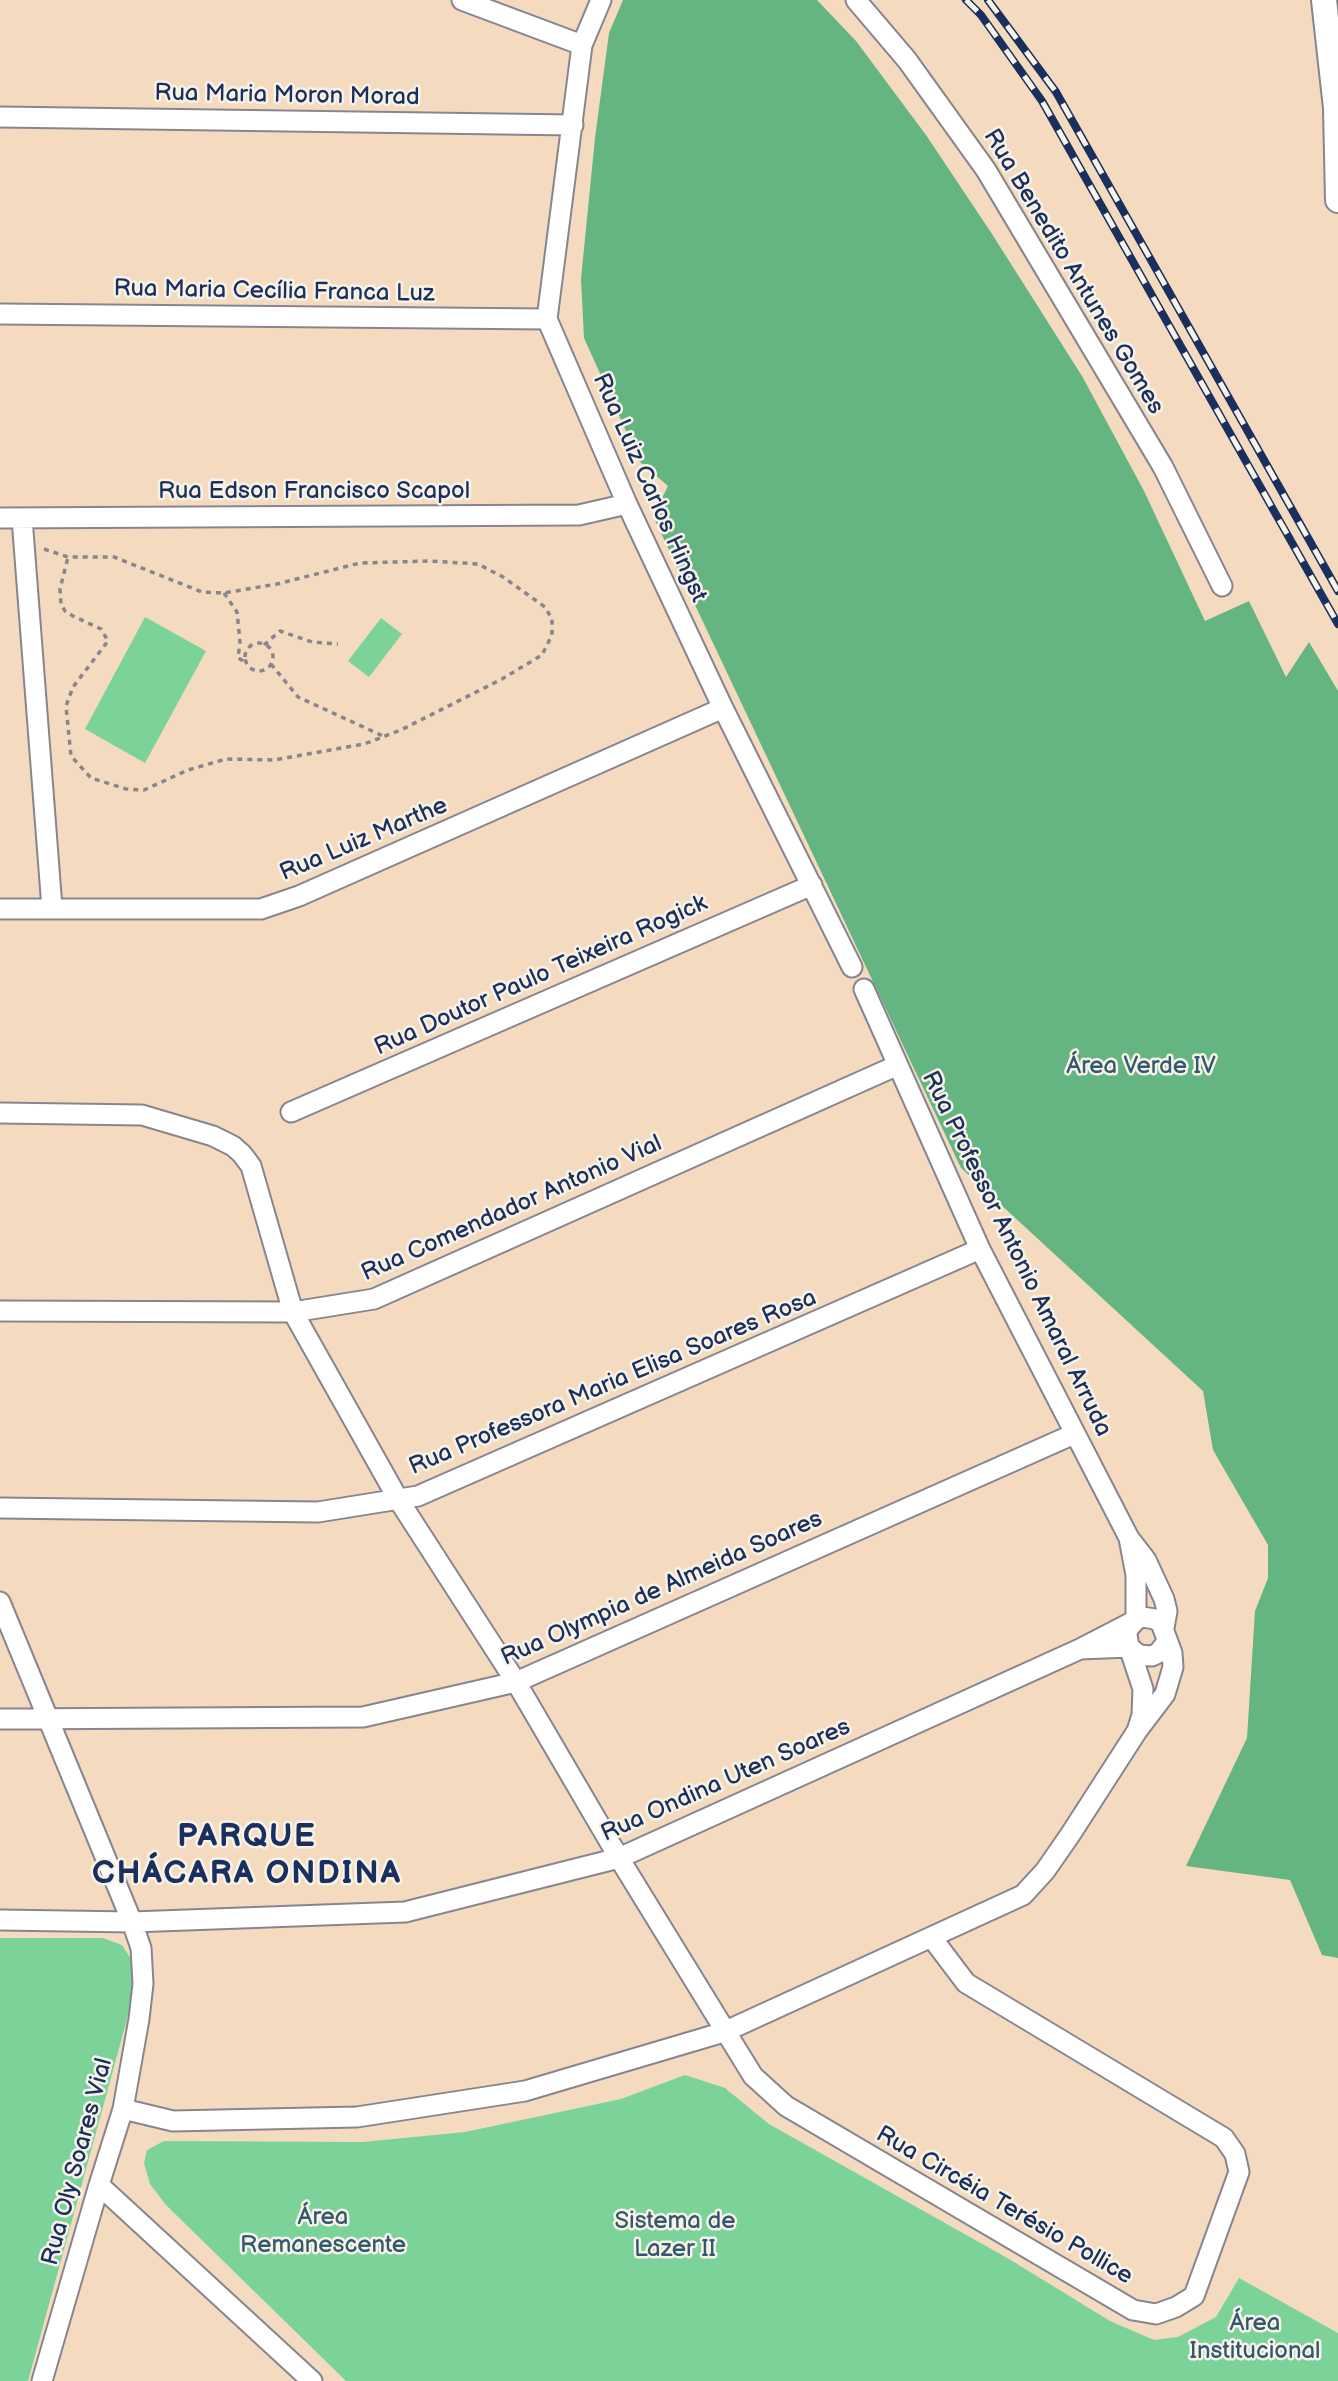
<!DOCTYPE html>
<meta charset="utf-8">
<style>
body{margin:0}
canvas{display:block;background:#f4dbbf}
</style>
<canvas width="1338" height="2381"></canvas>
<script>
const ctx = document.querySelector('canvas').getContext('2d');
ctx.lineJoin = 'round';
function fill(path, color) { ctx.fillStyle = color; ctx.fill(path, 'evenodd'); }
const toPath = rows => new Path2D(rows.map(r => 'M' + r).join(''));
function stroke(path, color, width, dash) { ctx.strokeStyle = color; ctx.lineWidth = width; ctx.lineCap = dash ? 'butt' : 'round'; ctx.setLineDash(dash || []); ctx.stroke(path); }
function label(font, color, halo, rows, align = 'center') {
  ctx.font = font + ' "Balsamiq Sans",sans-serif'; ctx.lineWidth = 5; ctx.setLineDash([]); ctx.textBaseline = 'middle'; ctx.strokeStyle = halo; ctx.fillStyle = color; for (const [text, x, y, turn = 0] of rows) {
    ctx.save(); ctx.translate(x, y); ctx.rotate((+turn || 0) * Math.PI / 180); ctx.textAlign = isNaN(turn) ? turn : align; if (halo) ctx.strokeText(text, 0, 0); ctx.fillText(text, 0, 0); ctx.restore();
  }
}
const green = toPath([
 [145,617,206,651,145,763,85,729],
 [381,618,402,634,369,677,348,661],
 [0,1938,103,1938,122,1945,131,1959,133,1976,132,1996,126,2023,28,2381,0,2381],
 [685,2075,725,2088,769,2124,1009,2259,1110,2321,1154,2340,1178,2337,1216,2317,1239,2278,1338,2333,1338,2381,346,2381,166,2205,150,2184,144,2163,147,2150,164,2141,363,2142,465,2132,621,2099]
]);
const forest = toPath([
 [623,0,817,0,856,41,926,135,992,234,1082,376,1144,491,1205,621,1249,601,1286,677,1309,642,1338,691,1338,1958,1322,1955,1290,1880,1186,1866,1247,1738,1255,1611,1268,1578,1268,1545,1213,1450,1203,1391,961,1168,653,516,668,486,640,462,584,338,581,279,595,138,609,33]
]);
const path = toPath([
 [44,549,68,557,114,557,202,592,224,593,277,584,360,563,430,561,478,564,503,577,545,607,552,619,552,635,542,655,502,679,401,730,364,744,274,760,226,759,188,770,144,790,126,789,91,778,71,756,66,706,73,687,108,641,101,629,73,616,65,611,61,604,60,589,68,557],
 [224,593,237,612,240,642,238,658,245,662],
 '245 657a14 14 0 1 1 28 0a14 14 0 1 1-28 0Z',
 [264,645,280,631,312,642,338,644],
 [271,664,298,697,383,736]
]);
const minor = toPath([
 [462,0,582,45],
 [601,0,582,45,547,319,627,504,723,708,852,967],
 [856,0,907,60,986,170,1163,467,1222,586],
 [0,117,573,125],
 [0,314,547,319],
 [0,518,579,515,627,504],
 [22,518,52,908],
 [0,909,261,909,299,896,723,708],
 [864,989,980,1249,1129,1538],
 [291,1112,812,885],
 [0,1113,142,1115,213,1136,233,1146,242,1154,251,1166,293,1312,398,1499,516,1682,619,1858,753,2076,786,2106,1133,2310,1156,2314,1176,2307,1194,2296,1239,2172,1235,2154,1224,2138,966,1983,932,1938],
 [0,1311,293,1312,374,1299,898,1065],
 [0,1508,318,1512,418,1496,980,1249],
 [0,1602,132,1922,141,1948,143,1984,139,2019,123,2109,99,2185,42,2381],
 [1164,1628,1167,1611,1164,1599,1146,1560,1129,1538,1136,1575,1136,1620,1080,1649,1129,1647,1143,1689,1142,1715,1137,1731,1165,1694,1173,1667,1172,1653,1161,1623,1155,1619,1142,1617,1136,1620,1128,1629,1127,1635,1129,1647,1139,1655,1152,1656,1158,1653,1167,1642],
 [0,1719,363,1717,516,1682,1074,1434],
 [0,1920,132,1922,405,1912,619,1858,1080,1649],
 [123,2109,173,2121,357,2117,525,2091,724,2032,1023,1895,1045,1871,1070,1835,1137,1731],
 [99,2185,312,2381]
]);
const tertiary = toPath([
 [1324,0,1336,108,1338,200]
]);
const rail = toPath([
 [966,0,981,15,1042,101,1338,624],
 [988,0,1056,92,1338,591]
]);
const streetNames = [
 ["Rua Maria Moron Morad",287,96,1],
 ["Rua Benedito Antunes Gomes",1073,272,59],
 ["Rua Maria Cecília Franca Luz",274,292,1],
 ["Rua Luiz Carlos Hingst",649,488,66],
 ["Rua Edson Francisco Scapol",314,492],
 ["Rua Luiz Marthe",364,840,-23],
 ["Rua Doutor Paulo Teixeira Rogick",541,976,-24],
 ["Rua Comendador Antonio Vial",512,1209,-24],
 ["Rua Professor Antonio Amaral Arruda",1016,1254,64],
 ["Rua Professora Maria Elisa Soares Rosa",613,1383,-23],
 ["Rua Olympia de Almeida Soares",662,1589,-24],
 ["Rua Ondina Uten Soares",726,1781,-24],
 ["Rua Oly Soares Vial",78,2162,-75],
 ["Rua Circéia Terésio Pollice",1004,2206,30]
];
const parkNames = [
 ["Área Verde IV",1141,1067],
 ["Área",323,2218],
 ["Remanescente",323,2246],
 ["Sistema de",675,2222],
 ["Lazer II",675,2250],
 ["Área",1255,2324],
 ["Institucional",1255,2352]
];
const districtNames = [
 ["PARQUE",247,1838],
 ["CHÁCARA ONDINA",247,1875]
];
fill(green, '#7bd399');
fill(forest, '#64b581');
stroke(minor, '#88858e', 23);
stroke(tertiary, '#88858e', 28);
stroke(path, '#88858e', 3.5, [5, 5]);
stroke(minor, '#fff', 19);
stroke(tertiary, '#fff', 24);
stroke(rail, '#1b2f5e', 8);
stroke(rail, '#f7f3e8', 5, [16]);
label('24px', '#1b2f5e', '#f7f3e8', streetNames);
label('24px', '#33586d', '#f7f3e8', parkNames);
ctx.letterSpacing = '2px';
label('bold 32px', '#1b2f5e', '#f7f3e8', districtNames);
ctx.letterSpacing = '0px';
</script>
